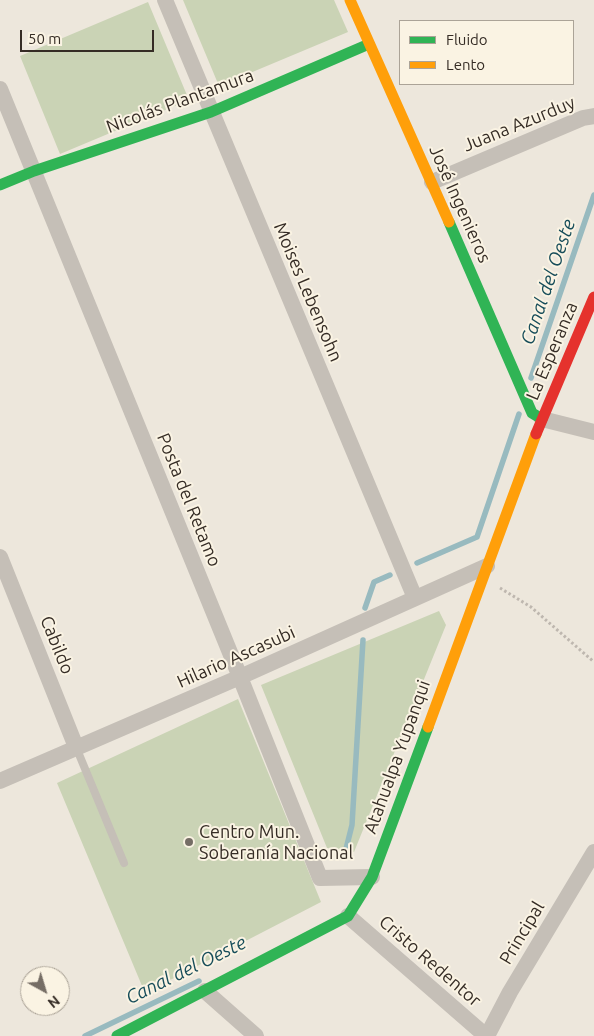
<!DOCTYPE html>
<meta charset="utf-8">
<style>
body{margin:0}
#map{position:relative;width:594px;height:1036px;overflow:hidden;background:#ede7dc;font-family:Ubuntu,sans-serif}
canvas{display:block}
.legend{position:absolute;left:399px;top:20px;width:175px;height:65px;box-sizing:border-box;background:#faf3e3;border:1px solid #aba397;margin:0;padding:6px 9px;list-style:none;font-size:15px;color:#352c25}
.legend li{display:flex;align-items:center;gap:10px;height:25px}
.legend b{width:25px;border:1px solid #aba397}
.north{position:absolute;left:20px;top:966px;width:50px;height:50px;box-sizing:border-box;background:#faf3e3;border:1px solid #aba397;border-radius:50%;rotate:141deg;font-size:14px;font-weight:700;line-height:20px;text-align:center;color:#352c25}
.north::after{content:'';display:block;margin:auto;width:18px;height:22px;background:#756d65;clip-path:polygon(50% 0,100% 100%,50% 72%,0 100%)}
.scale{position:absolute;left:20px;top:30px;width:134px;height:22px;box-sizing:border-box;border:2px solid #352c25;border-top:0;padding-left:6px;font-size:15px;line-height:18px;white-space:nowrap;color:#352c25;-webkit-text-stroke:4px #faf3e3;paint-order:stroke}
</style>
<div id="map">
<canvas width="594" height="1036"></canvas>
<ul class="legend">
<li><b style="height:6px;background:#30b455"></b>Fluido</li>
<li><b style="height:6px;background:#ff9f0a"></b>Lento</li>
</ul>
<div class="north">N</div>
<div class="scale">50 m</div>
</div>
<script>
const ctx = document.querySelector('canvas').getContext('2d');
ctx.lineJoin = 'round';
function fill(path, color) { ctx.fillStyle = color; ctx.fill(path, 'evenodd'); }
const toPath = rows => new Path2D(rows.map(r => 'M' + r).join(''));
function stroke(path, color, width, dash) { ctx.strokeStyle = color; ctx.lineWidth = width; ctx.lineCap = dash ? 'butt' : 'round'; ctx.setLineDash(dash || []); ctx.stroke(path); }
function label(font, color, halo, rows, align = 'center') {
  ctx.font = font + ' Ubuntu,sans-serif'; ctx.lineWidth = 4; ctx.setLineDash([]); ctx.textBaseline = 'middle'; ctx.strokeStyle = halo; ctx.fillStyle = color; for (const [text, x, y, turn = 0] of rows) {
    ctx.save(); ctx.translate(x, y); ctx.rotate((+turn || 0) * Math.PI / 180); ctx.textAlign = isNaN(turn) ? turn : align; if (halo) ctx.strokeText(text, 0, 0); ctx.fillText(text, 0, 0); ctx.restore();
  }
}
const green = toPath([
 [183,0,334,0,348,32,219,86],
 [148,2,189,100,60,154,20,56],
 [439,611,446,625,354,852,327,848,261,685],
 [238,699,321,902,145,993,57,783]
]);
const stream = toPath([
 [531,378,594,195],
 [417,563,477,537,519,414],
 [365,608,374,582,390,575],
 [344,857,352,825,363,640],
 [85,1036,199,981]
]);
const path = toPath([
 [500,588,531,607,594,662]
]);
const lane = toPath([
 [76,747,124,863]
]);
const street = toPath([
 [165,0,415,598],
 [0,89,240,677,320,878,372,877],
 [432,182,583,118,594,116],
 [542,419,594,432],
 [0,557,76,747],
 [0,781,240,677,487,566],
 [348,916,486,1036],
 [205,991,256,1036],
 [487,1036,510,992,594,852]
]);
const fast = toPath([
 [0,185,34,171,211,112,369,44],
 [449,222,532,413,542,419],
 [117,1036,348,916,372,877,428,727]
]);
const slow = toPath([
 [350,0,449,222],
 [428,727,536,434]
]);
const jam = toPath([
 [536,434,594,297]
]);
const markers = [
 [189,842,5,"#756d65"]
];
const streetNames = [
 ["Nicolás Plantamura",180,101,-20],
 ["Juana Azurduy",519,124,-22],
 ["José Ingenieros",460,204,66],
 ["Moises Lebensohn",308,292,67],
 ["La Esperanza",552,351,-67],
 ["Posta del Retamo",189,500,68],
 ["Cabildo",57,645,68],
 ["Hilario Ascasubi",236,657,-24],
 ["Atahualpa Yupanqui",397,757,-70],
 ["Principal",522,933,-59],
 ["Cristo Redentor",430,961,41]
];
const poiNames = [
 ["Centro Mun.",199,832],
 ["Soberanía Nacional",199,853]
];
const waterNames = [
 ["Canal del Oeste",548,282,-71],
 ["Canal del Oeste",186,970,-26]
];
fill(green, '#cad3b5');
stroke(stream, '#98babf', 5.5);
stroke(path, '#beb7af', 3, [2.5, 2.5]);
stroke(lane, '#c5bfb7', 8);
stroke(street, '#c5bfb7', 16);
stroke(fast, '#30b455', 11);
stroke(slow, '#ff9f0a', 11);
stroke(jam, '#e5322d', 11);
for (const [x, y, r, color] of markers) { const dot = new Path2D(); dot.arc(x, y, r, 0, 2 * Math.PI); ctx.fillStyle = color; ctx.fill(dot); stroke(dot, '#faf3e3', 2); }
label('18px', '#352c25', '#faf3e3', streetNames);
label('18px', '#352c25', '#faf3e3', poiNames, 'left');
label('italic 19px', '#174d5a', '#faf3e3', waterNames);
</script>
